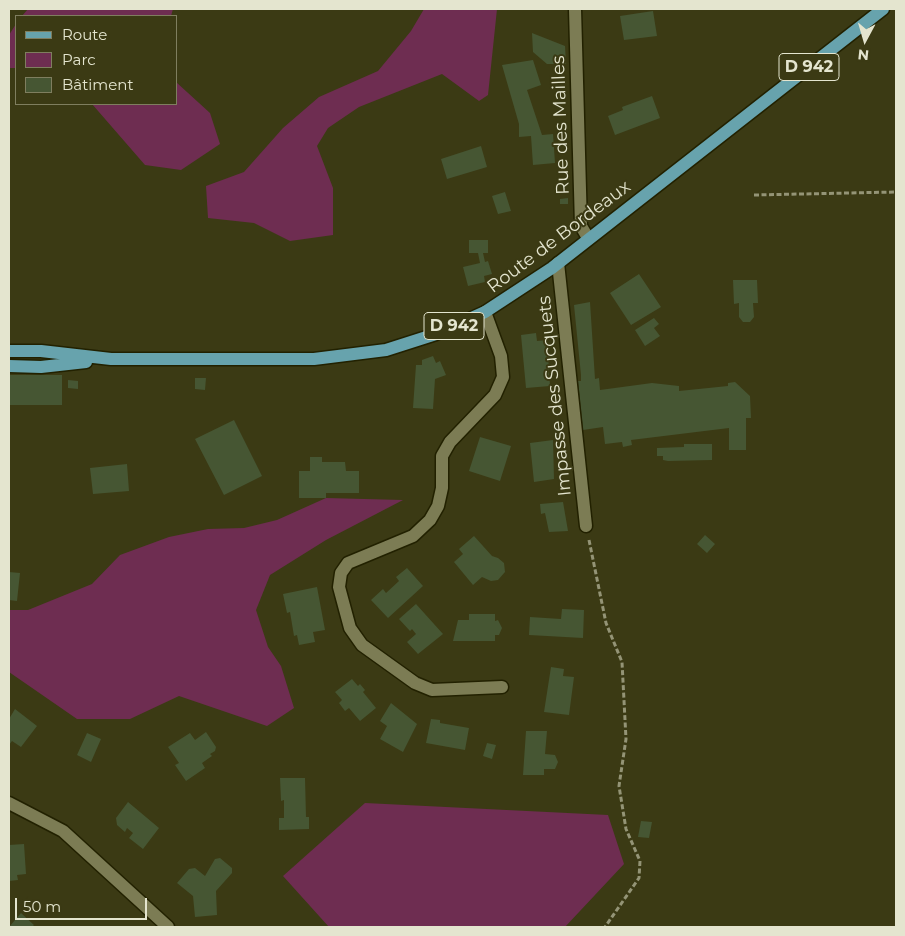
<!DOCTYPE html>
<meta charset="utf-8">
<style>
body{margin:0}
#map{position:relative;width:905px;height:936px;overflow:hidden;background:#3b3a14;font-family:Montserrat,sans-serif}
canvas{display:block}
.frame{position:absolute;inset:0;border:10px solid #e4e5cf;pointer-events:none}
.legend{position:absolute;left:15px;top:15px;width:162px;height:90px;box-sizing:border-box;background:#3b3a14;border:1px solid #7f7e5f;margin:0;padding:6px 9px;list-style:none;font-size:15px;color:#e4e5cf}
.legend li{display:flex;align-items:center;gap:10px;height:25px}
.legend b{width:25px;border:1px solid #7f7e5f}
.north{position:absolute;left:840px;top:15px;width:50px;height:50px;-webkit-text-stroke:4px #3b3a14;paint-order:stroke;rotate:186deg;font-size:14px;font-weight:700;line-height:20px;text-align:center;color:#e4e5cf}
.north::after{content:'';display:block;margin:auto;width:18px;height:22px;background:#e4e5cf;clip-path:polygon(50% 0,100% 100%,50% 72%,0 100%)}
.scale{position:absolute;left:15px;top:898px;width:132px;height:22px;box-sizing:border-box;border:2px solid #e4e5cf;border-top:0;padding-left:6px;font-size:15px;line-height:18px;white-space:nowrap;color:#e4e5cf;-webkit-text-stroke:4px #3b3a14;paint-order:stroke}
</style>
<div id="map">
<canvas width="905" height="936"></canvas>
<div class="frame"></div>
<ul class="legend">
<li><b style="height:6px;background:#67a3ad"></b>Route</li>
<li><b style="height:14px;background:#6e2d51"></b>Parc</li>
<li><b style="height:14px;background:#465633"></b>Bâtiment</li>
</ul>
<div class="north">N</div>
<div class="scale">50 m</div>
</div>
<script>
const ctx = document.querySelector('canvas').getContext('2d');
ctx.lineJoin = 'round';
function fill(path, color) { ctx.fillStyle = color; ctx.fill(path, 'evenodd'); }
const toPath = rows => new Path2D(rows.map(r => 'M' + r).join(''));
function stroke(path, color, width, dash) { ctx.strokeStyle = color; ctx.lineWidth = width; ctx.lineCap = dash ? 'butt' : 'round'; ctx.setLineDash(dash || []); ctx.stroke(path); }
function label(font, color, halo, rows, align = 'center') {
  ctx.font = font + ' Montserrat,sans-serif'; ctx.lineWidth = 4; ctx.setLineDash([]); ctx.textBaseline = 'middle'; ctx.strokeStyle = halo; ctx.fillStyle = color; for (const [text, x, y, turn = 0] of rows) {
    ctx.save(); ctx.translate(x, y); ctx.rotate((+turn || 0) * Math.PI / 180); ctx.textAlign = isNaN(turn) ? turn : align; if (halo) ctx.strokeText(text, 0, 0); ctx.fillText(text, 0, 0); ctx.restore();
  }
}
const green = toPath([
 [28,9,173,9,171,16,22,16],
 [424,9,497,9,488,95,479,101,442,74,359,107,328,128,317,146,333,188,333,235,290,241,254,223,208,218,206,186,244,172,283,128,319,97,378,71,411,31],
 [16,24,16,68,9,68,9,35],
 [176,82,210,113,220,144,181,170,145,165,92,104,176,104],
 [326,498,403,500,326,540,270,575,256,610,268,647,281,666,294,708,267,726,179,696,130,719,77,719,9,672,9,610,28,610,92,584,120,555,169,537,208,529,244,528,277,520],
 [365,803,608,815,624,864,565,927,329,927,283,876]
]);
const building = toPath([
 [653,11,657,36,624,40,620,16],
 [532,33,565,46,566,64,547,64,533,52],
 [533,60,541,85,527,90,542,135,553,134,555,163,533,165,531,136,519,137,519,124,502,65],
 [652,96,660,118,615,135,608,116,623,110,622,107],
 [481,146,487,167,447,179,441,159],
 [505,192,511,211,498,214,492,196],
 [568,198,568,204,560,204,560,199],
 [469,240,488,240,488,253,483,253,485,262,488,261,492,274,484,276,485,282,468,286,463,267,480,263,478,253,469,253],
 [639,274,661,307,631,325,610,293],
 [733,280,757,280,758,303,753,303,754,317,750,322,743,322,739,317,739,303,734,304],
 [590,302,595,379,599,378,600,390,652,383,679,386,679,391,728,386,728,383,735,382,750,396,751,418,746,418,746,450,729,450,729,428,631,440,632,445,623,447,622,442,605,444,603,427,583,430,578,381,581,381,581,375,574,305],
 [654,318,659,324,654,328,660,336,645,346,635,330],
 [536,333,537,341,547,340,550,386,526,388,521,335],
 [433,356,436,363,440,361,446,375,435,379,433,409,413,408,416,365,422,365,422,360],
 [9,375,62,375,62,405,9,405],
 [195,378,206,378,205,390,195,389],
 [68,380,78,381,78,389,68,388],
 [234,420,262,476,224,495,195,439],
 [480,437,511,446,500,481,469,471],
 [553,440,554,479,534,482,530,443],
 [684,444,712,444,712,460,668,461,663,460,663,456,657,456,657,448,684,447],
 [310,457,322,457,322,462,345,462,346,471,359,471,359,493,326,493,326,498,299,498,299,471,310,471],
 [127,464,129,491,93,494,90,468],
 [563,502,568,531,549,532,545,513,541,514,540,504],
 [705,535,715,544,707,553,697,544],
 [474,536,492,556,498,558,504,563,505,572,498,580,491,581,482,577,473,585,454,562,463,554,459,549],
 [407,568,423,586,388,618,371,600,383,589,386,593,399,581,396,577],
 [9,572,20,573,17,601,9,600],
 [317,587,325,630,313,632,315,642,299,645,297,635,294,636,290,612,287,613,283,594],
 [416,604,443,634,418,654,407,642,416,634,412,629,410,631,399,619],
 [562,609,584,610,583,638,529,635,530,617,561,619],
 [469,614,495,614,495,621,498,620,502,628,499,635,495,635,495,641,453,641,458,620,469,620],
 [551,667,564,669,563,676,574,677,569,715,544,712],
 [352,679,358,686,360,684,365,690,363,692,376,708,360,721,349,708,345,711,339,703,342,700,335,692],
 [391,703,417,724,403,752,380,739,387,726,380,721],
 [15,709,37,726,21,747,12,741,9,745,9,719],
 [431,719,440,720,440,723,469,728,465,750,426,743],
 [526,731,547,731,545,754,555,755,558,762,555,769,544,769,544,775,523,775],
 [206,732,216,747,215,751,210,754,212,756,202,763,205,768,186,781,175,765,179,763,168,747,190,733,195,740],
 [87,733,101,739,91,762,77,755],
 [487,743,496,745,492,759,483,756],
 [280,778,305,778,306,817,309,817,309,829,279,830,279,818,284,818,284,800,281,801],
 [128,802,159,828,143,849,129,838,133,833,127,828,125,832,117,825,116,818],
 [641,821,652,822,649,838,638,837],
 [24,844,26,874,17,875,18,880,9,881,9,845],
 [220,858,232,868,232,873,216,891,217,915,195,917,193,896,177,883,189,869,195,868,205,876,215,859],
 [21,913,34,925,32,927,9,927]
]);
const path = toPath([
 [754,195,896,192],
 [589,540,606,623,622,662,626,739,619,786,626,829,640,861,639,878,605,927]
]);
const minor = toPath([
 [575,9,581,226,588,238],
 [558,263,586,526],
 [485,312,501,356,503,377,495,395,450,442,442,456,442,488,438,506,430,520,413,536,348,563,341,573,339,587,350,628,362,645,415,683,432,690,502,687],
 [9,803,63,831,168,927]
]);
const major = toPath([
 [9,351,41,351,111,359,314,359,386,350,436,334,485,312,552,268,883,9],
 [9,366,41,367,86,362]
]);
const shields = [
 [809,67,60],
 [454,326,60]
];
const shieldNames = [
 ["D 942",809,67],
 ["D 942",454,326]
];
const streetNames = [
 ["Rue des Mailles",561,125,-92],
 ["Route de Bordeaux",559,237,-37],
 ["Impasse des Sucquets",555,396,-96]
];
fill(green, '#6e2d51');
fill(building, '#465633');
stroke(minor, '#222100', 15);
stroke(major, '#222100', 15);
stroke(path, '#949476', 3, [5, 2.5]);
stroke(minor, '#7c7c54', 12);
stroke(major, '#67a3ad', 12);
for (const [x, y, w] of shields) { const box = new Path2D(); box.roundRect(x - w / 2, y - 13.5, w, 27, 4); ctx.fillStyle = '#3b3a14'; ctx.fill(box); stroke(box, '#e4e5cf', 1); }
label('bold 16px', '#e4e5cf', null, shieldNames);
label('18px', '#e4e5cf', '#3b3a14', streetNames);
</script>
